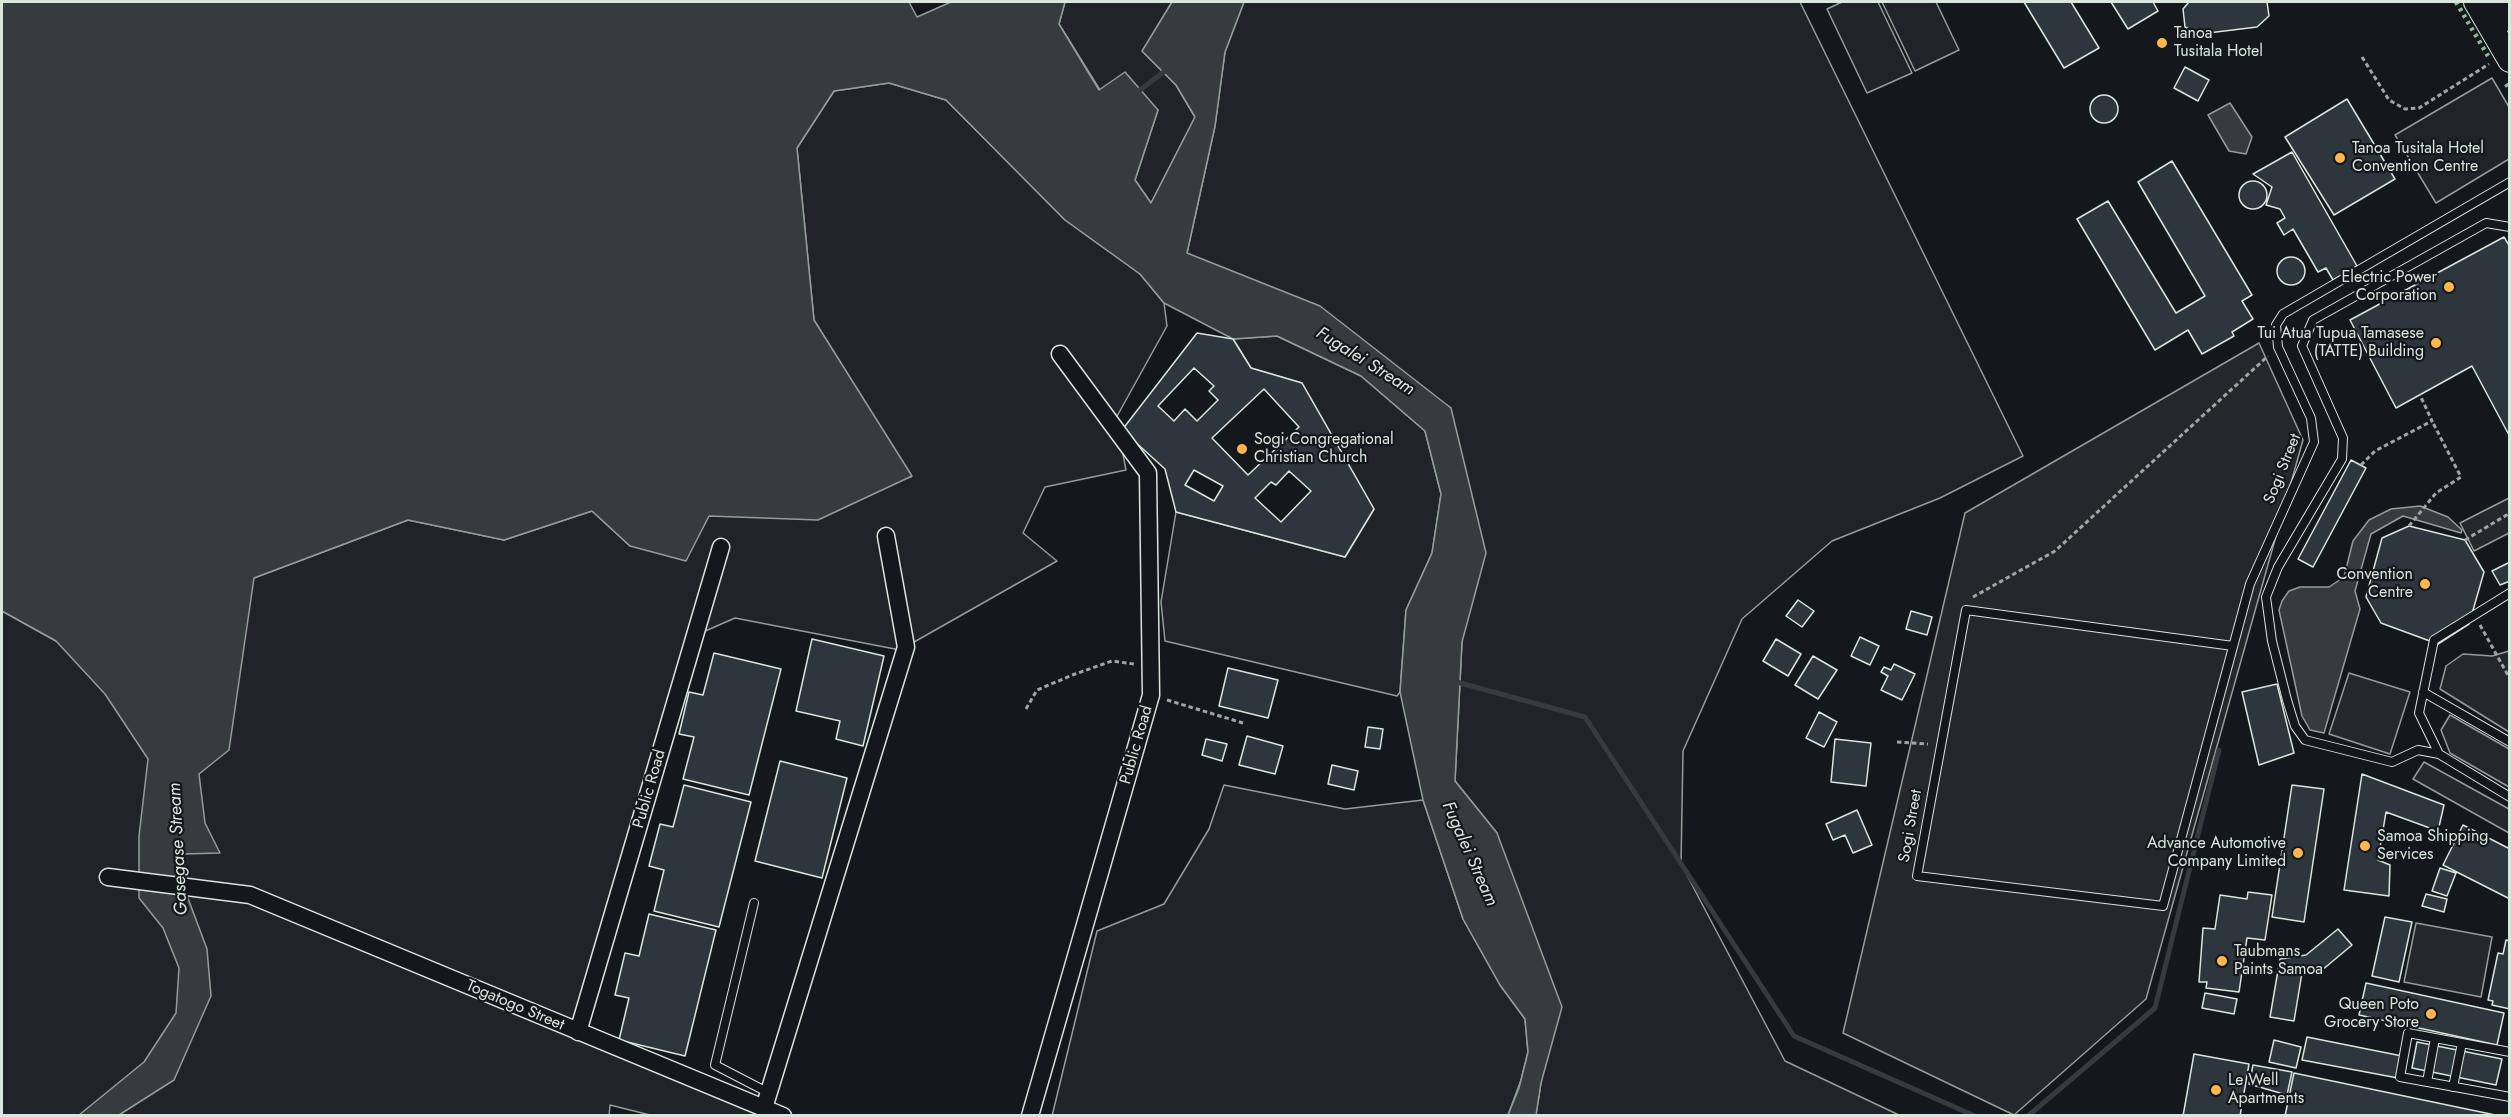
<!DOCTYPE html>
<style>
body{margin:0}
#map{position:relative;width:2511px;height:1117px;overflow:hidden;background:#14181c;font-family:Jost,sans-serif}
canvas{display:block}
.frame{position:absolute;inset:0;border:3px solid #d8e6dc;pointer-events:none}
</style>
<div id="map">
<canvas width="2511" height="1117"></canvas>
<div class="frame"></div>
</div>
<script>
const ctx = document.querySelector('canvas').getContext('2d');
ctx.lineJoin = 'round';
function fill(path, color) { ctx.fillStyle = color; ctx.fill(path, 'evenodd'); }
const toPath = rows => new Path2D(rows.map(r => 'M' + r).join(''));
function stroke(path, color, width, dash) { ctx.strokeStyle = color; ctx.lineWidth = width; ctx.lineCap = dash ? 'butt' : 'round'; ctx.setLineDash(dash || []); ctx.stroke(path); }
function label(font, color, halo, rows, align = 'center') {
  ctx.font = font + ' Jost,sans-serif'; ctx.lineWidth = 4.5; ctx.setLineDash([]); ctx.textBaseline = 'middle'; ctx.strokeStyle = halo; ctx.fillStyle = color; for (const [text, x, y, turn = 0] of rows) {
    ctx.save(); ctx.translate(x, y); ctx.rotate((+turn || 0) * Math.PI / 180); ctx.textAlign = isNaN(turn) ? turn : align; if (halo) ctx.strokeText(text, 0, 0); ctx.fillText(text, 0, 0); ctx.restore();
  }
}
const green = toPath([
 [1065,2,1172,2,1143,52,1176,85,1195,117,1151,203,1135,180,1158,110,1100,90,1059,24,1065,2],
 [1244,2,1800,2,2023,456,1940,498,1832,541,1742,619,1683,751,1681,864,1785,1061,1899,1115,1536,1115,1541,1083,1497,833,1455,781,1462,642,1451,408,1187,253,1215,126,1225,52,1244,2],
 [1842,2,1878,2,1912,73,1867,93,1827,9,1842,2],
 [1882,2,1936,2,1959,50,1915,71,1882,2],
 [2492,78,2509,107,2509,159,2436,203,2395,135,2492,78],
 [889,83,946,100,1065,220,1140,274,1164,303,1167,326,1116,418,1126,470,1045,487,1023,533,1057,561,900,650,735,618,703,632,583,1030,762,1102,753,1115,650,1115,610,1105,609,1116,2,1115,2,611,56,641,254,578,408,520,504,540,592,511,630,546,709,516,911,477,814,320,797,148,834,91,889,83],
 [1277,336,1361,376,1425,431,1441,494,1432,553,1406,610,1400,692,1397,696,1165,641,1161,602,1176,512,1345,557,1374,509,1302,383,1251,368,1233,339,1277,336],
 [1224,785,1345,809,1423,800,1463,919,1500,985,1525,1019,1528,1052,1521,1080,1508,1115,1052,1116,1097,931,1164,904,1209,829,1224,785]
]);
const parking = toPath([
 [2259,343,2303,440,2146,999,2014,1115,1843,1033,1965,513,2259,343],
 [2509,498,2509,533,2474,551,2460,523,2509,498],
 [2509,651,2510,651,2509,732,2440,689,2446,666,2463,654,2492,656,2509,651],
 [2349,673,2410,692,2390,754,2329,734,2349,673],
 [2450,715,2509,749,2509,787,2450,753,2441,730,2450,715],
 [2424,762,2509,809,2509,833,2413,779,2424,762],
 [2416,923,2492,937,2481,997,2404,982,2416,923]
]);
const water = toPath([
 [2,2,909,2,917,17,951,2,1065,2,1059,24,1099,90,1125,72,1158,110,1135,180,1151,203,1195,117,1176,85,1142,51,1172,2,1244,2,1225,52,1215,126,1187,253,1320,306,1451,408,1486,553,1462,642,1455,781,1497,833,1562,1007,1541,1083,1536,1115,1508,1115,1519,1088,1528,1052,1525,1019,1500,985,1463,919,1423,800,1400,692,1406,610,1432,553,1441,494,1425,431,1361,376,1277,336,1233,339,1164,303,1140,274,1065,220,946,100,889,83,834,91,797,148,814,320,912,476,818,520,709,516,686,561,630,546,592,511,504,540,408,520,254,578,229,750,199,774,205,823,220,853,184,854,186,893,207,949,211,996,174,1080,119,1115,79,1115,144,1062,176,1013,179,968,163,928,139,898,139,836,148,759,105,694,56,641,2,611,2,2],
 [2230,103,2252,137,2246,154,2229,151,2208,115,2230,103],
 [2420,506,2448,517,2462,530,2461,533,2403,516,2371,534,2355,591,2360,609,2324,733,2310,730,2302,716,2279,610,2282,601,2289,591,2300,587,2329,587,2344,577,2353,541,2369,520,2391,509,2420,506]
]);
const stream = toPath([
 [1136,93,1169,68],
 [1453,681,1585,717,1794,1036,1975,1116],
 [2028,1116,2155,1008,2219,750]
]);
const building = toPath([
 [2024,2,2071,2,2099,48,2064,68,2024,2],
 [2111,2,2153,2,2158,11,2128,29,2111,2],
 [2189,2,2267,2,2269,16,2257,27,2200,34,2185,27,2183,9,2189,2],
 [2185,67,2209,80,2198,101,2174,88,2185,67],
 '2090 109a14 14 0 1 1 28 0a14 14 0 1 1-28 0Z',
 [2347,99,2395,179,2334,215,2285,137,2347,99],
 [2292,152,2357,266,2333,280,2326,268,2318,272,2293,229,2284,235,2277,223,2285,218,2280,209,2266,205,2272,187,2253,174,2292,152],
 [2172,161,2252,295,2242,301,2253,319,2232,332,2234,336,2202,354,2188,330,2155,350,2077,219,2108,201,2176,313,2205,296,2138,182,2172,161],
 '2239 195a14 14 0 1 1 28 0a14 14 0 1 1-28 0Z',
 [2504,237,2510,247,2510,437,2472,366,2396,408,2350,320,2504,237],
 '2277 271a14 14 0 1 1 28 0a14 14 0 1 1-28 0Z',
 [1197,333,1233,339,1251,368,1302,383,1374,509,1345,557,1176,512,1165,469,1122,430,1197,333],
 [1194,368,1214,386,1209,391,1218,400,1197,421,1185,409,1174,421,1158,406,1194,368],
 [1264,389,1299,427,1248,475,1212,438,1264,389],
 [2351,460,2366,468,2313,567,2298,559,2351,460],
 [1194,470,1223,486,1214,501,1185,485,1194,470],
 [1289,471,1311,491,1281,522,1255,498,1271,482,1276,485,1289,471],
 [2409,526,2465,540,2484,572,2469,624,2438,644,2381,623,2366,597,2382,538,2409,526],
 [2510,562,2510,581,2500,585,2492,571,2510,562],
 [1798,600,1814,611,1802,627,1786,616,1798,600],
 [1911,611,1932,617,1927,635,1906,629,1911,611],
 [1860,637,1879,646,1870,665,1851,656,1860,637],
 [812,639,884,656,863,746,836,739,840,721,796,711,812,639],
 [1776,639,1801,654,1788,676,1763,661,1776,639],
 [714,653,781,669,749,795,683,779,694,737,679,734,689,692,703,695,714,653],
 [1813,656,1837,670,1818,699,1795,685,1813,656],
 [1894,664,1915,674,1902,700,1881,690,1888,676,1881,672,1884,667,1891,670,1894,664],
 [1228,668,1278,680,1268,718,1219,706,1228,668],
 [2277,684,2294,753,2259,765,2242,692,2277,684],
 [1819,712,1837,722,1824,747,1806,738,1819,712],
 [1368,727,1383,729,1380,749,1365,747,1368,727],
 [1247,736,1283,746,1275,774,1239,765,1247,736],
 [1206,739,1227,744,1222,761,1202,755,1206,739],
 [1835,739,1871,743,1866,786,1831,782,1835,739],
 [780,761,847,778,822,878,755,861,780,761],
 [1332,765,1358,771,1354,790,1328,784,1332,765],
 [2362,774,2444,805,2438,831,2386,812,2378,860,2390,865,2389,896,2344,890,2362,774],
 [684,785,751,802,719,927,654,911,664,870,649,866,660,824,673,827,684,785],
 [2292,785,2324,789,2304,922,2272,917,2292,785],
 [1857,810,1872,845,1853,853,1845,835,1833,840,1826,824,1857,810],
 [2463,825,2510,849,2510,899,2443,865,2463,825],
 [2440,868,2456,873,2447,896,2432,891,2440,868],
 [2248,892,2272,895,2265,940,2247,938,2239,992,2206,988,2207,982,2199,982,2203,928,2215,929,2220,895,2247,899,2248,892],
 [2426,894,2447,899,2444,912,2422,906,2426,894],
 [649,914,716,930,685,1056,619,1040,629,998,615,995,625,953,639,956,649,914],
 [2385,917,2412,922,2399,982,2372,976,2385,917],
 [2338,929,2352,945,2321,971,2302,973,2294,1021,2270,1017,2280,959,2306,955,2338,929],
 [2506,940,2510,941,2510,1009,2492,1005,2493,1001,2488,1000,2498,953,2503,954,2506,940],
 [2366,983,2504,1013,2497,1045,2359,1015,2366,983],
 [2205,993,2237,999,2234,1014,2202,1008,2205,993],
 [2307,1037,2402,1056,2398,1078,2302,1060,2307,1037],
 [2274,1040,2301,1047,2296,1068,2269,1062,2274,1040],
 [2417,1042,2502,1059,2496,1085,2412,1068,2417,1042],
 [2194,1054,2249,1064,2240,1116,2183,1116,2194,1054],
 [2253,1065,2292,1072,2287,1095,2249,1084,2253,1065],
 [2294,1073,2500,1116,2285,1116,2294,1073]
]);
const path = toPath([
 [2362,57,2389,100,2405,109,2419,108,2489,64],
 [2361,465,2375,451,2432,421,2420,395],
 [2409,526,2436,493,2461,477,2432,421],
 [2465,540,2510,513],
 [1973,597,2055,551,2268,356],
 [2480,625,2510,679],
 [1167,700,1243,723],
 [1026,709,1037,690,1075,674,1112,661,1134,664],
 [1897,742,1928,744]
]);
const service = toPath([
 [2510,593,2434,640,2419,713,2439,754,2510,797],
 [2233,646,1966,610,1917,876,2163,906,2250,584,2314,442,2311,418,2278,347,2276,325,2283,314,2510,182],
 [2423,692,2510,742],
 [2439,754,2418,750,2392,762,2305,740,2295,726,2287,700,2272,641,2266,597,2278,567,2342,459,2343,438,2302,346,2313,320,2486,223,2510,227],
 [754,903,715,1065,769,1093],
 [2510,1052,2408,1033,2400,1077,2510,1097],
 [2427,1082,2435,1038],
 [2453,1087,2462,1043]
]);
const minor = toPath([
 [108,877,250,895,783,1116],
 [578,1032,721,547],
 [764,1108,906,647,886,536],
 [1030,1116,1151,695,1148,473,1060,354]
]);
const secondary = toPath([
 [2476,2,2510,60],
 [2486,2,2510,19]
]);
const hedge = toPath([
 [2456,2,2488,56],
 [2506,84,2510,90]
]);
const markers = [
 [2162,43,6,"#ffb74d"],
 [2340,158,6,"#ffb74d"],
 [2449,287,6,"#ffb74d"],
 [2436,343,6,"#ffb74d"],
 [1242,449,6,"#ffb74d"],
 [2425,584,6,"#ffb74d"],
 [2365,846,6,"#ffb74d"],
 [2298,853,6,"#ffb74d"],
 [2222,961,6,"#ffb74d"],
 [2431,1014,6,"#ffb74d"],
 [2216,1090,6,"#ffb74d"]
];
const poiNames = [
 ["Tanoa",2174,34],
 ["Tusitala Hotel",2174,52],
 ["Tanoa Tusitala Hotel",2352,149],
 ["Convention Centre",2352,167],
 ["Electric Power",2437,278,"right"],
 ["Corporation",2437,296,"right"],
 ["Tui Atua Tupua Tamasese",2424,334,"right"],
 ["(TATTE) Building",2424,352,"right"],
 ["Sogi Congregational",1254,440],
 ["Christian Church",1254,458],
 ["Convention",2413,575,"right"],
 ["Centre",2413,593,"right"],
 ["Samoa Shipping",2377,837],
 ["Services",2377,855],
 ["Advance Automotive",2286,844,"right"],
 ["Company Limited",2286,862,"right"],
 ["Taubmans",2234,952],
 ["Paints Samoa",2234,970],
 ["Queen Poto",2419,1005,"right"],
 ["Grocery Store",2419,1023,"right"],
 ["Le Well",2228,1081],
 ["Apartments",2228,1099]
];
const streetNames = [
 ["Sogi Street",2283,469,-68],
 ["Public Road",1137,745,-74],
 ["Public Road",650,789,-74],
 ["Sogi Street",1911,826,-80],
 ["Togatogo Street",515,1006,23]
];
const waterNames = [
 ["Fugalei Stream",1365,362,32],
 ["Gasegase Stream",179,849,-93],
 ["Fugalei Stream",1469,854,66]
];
fill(green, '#202428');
stroke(green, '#939e99', 1.5);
fill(parking, '#24282b');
stroke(parking, '#939e99', 1.5);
fill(water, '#363b3e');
stroke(water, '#939e99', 1.5);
stroke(stream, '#363b3e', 5);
fill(building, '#2c363c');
stroke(building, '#d8e6dc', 1.5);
stroke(service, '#d8e6dc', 10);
stroke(minor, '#d8e6dc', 19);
stroke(secondary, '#d8e6dc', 26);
stroke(path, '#9da8a2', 3, [4.5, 3]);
stroke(service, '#14181c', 8);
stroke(minor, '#14181c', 16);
stroke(secondary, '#14181c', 24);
stroke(hedge, '#8ac095', 4.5, [3, 4.5]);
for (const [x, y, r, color] of markers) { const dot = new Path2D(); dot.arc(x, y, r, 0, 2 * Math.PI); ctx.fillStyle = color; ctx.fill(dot); stroke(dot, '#14181c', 2); }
label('16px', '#d8e6dc', '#14181c', poiNames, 'left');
label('16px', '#d8e6dc', '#14181c', streetNames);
label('italic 18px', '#d8e6dc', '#14181c', waterNames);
</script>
